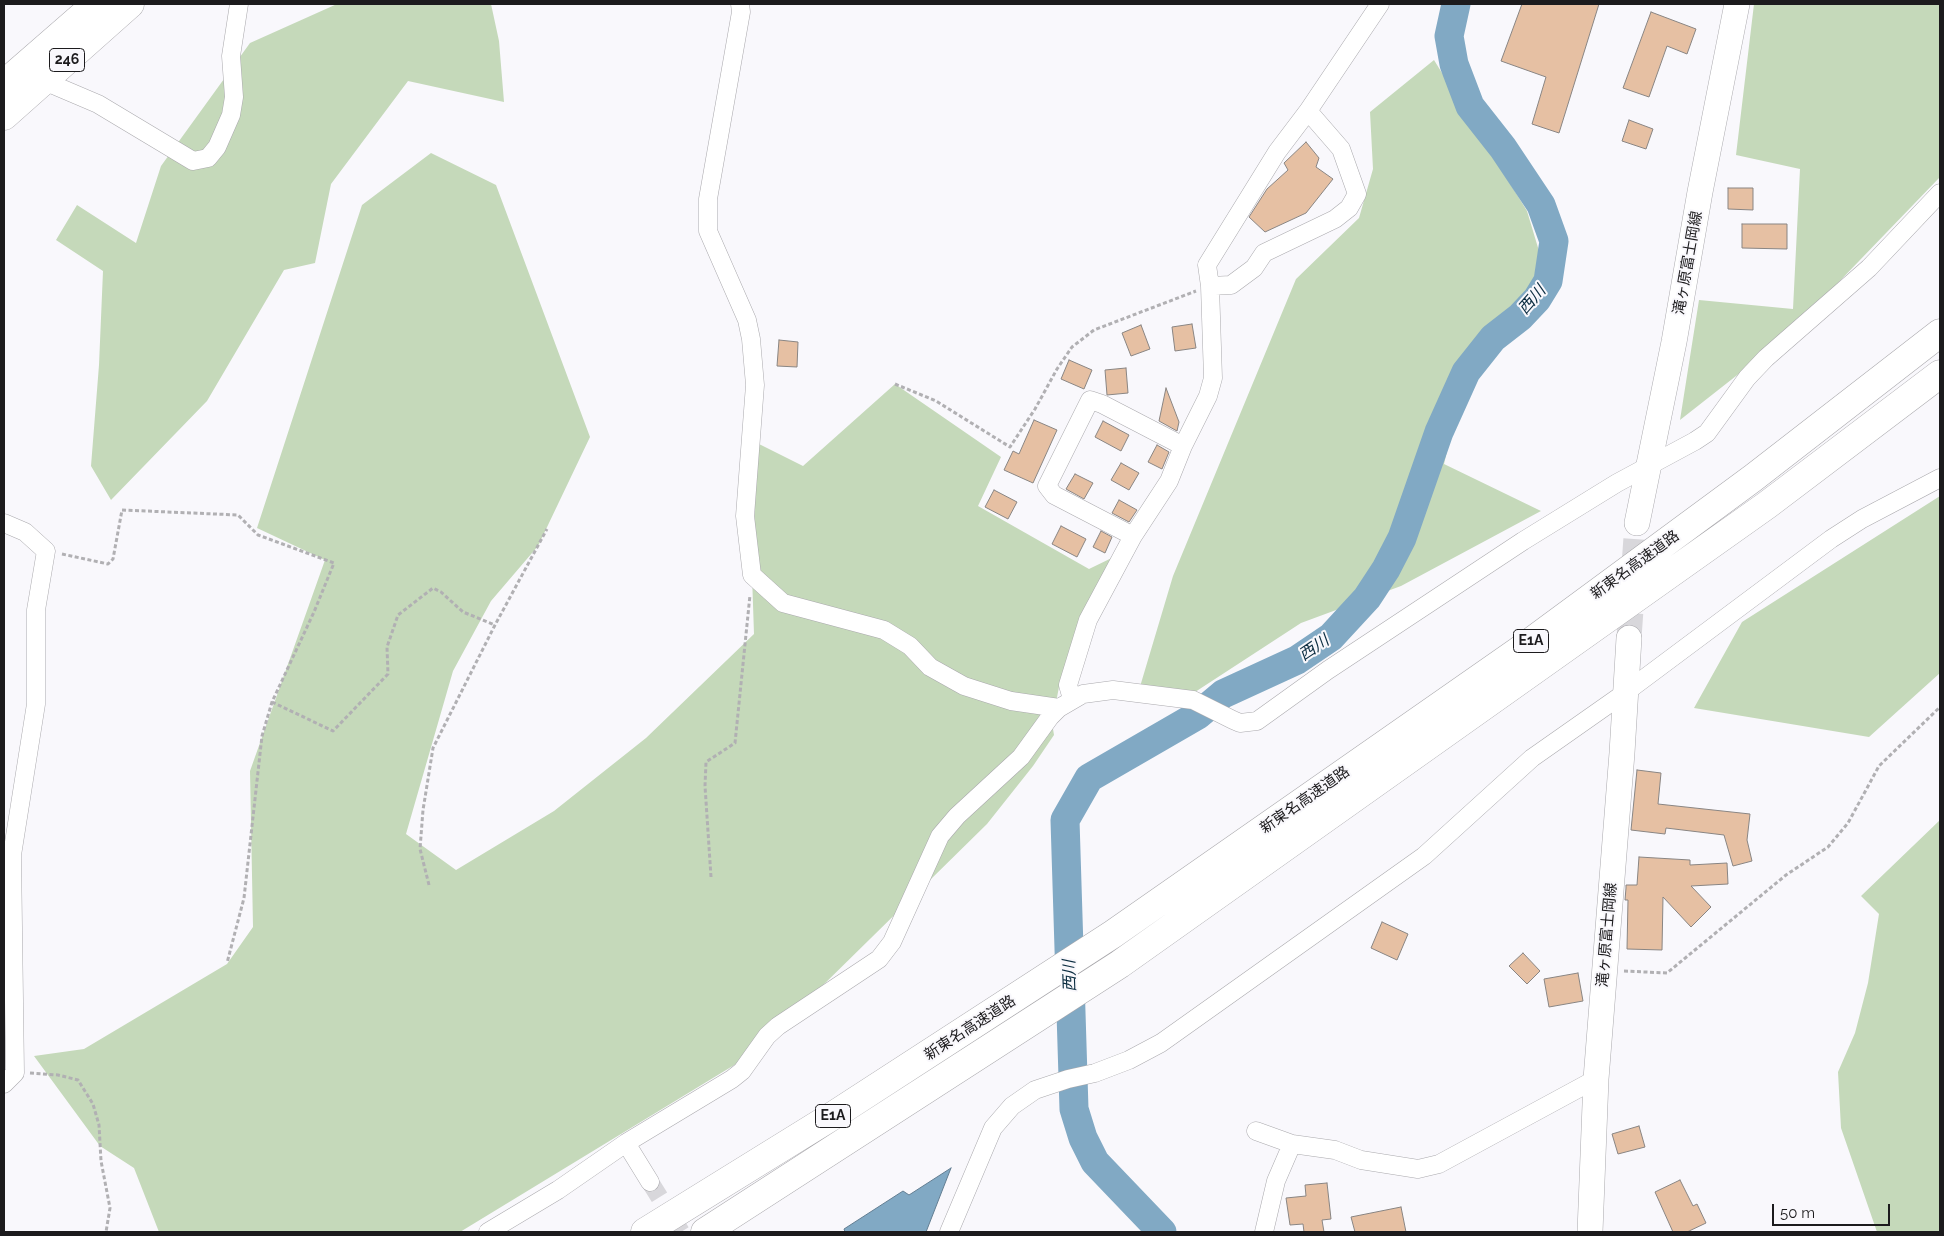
<!DOCTYPE html>
<meta charset="utf-8">
<style>
body{margin:0}
#map{position:relative;width:1944px;height:1236px;overflow:hidden;background:#f9f8fc;font-family:Raleway,sans-serif}
canvas{display:block}
.frame{position:absolute;inset:0;border:5px solid #1c1b1d;pointer-events:none}
.scale{position:absolute;left:1772px;top:1204px;width:118px;height:22px;box-sizing:border-box;border:2px solid #1c1b1d;border-top:0;padding-left:6px;font-size:15px;line-height:18px;white-space:nowrap;color:#1c1b1d;-webkit-text-stroke:4px #f9f8fc;paint-order:stroke}
</style>
<div id="map">
<canvas width="1944" height="1236"></canvas>
<div class="frame"></div>
<div class="scale">50 m</div>
</div>
<script>
const ctx = document.querySelector('canvas').getContext('2d');
ctx.lineJoin = 'round';
function fill(path, color) { ctx.fillStyle = color; ctx.fill(path, 'evenodd'); }
const toPath = rows => new Path2D(rows.map(r => 'M' + r).join(''));
function stroke(path, color, width, dash) { ctx.strokeStyle = color; ctx.lineWidth = width; ctx.lineCap = dash ? 'butt' : 'round'; ctx.setLineDash(dash || []); ctx.stroke(path); }
function label(font, color, halo, rows, align = 'center') {
  ctx.font = font + ' Raleway,"Noto Sans JP",sans-serif'; ctx.lineWidth = 4; ctx.setLineDash([]); ctx.textBaseline = 'middle'; ctx.strokeStyle = halo; ctx.fillStyle = color; for (const [text, x, y, turn = 0] of rows) {
    ctx.save(); ctx.translate(x, y); ctx.rotate((+turn || 0) * Math.PI / 180); ctx.textAlign = isNaN(turn) ? turn : align; if (halo) ctx.strokeText(text, 0, 0); ctx.fillText(text, 0, 0); ctx.restore();
  }
}
const green = toPath([
 [337,4,491,4,499,41,504,102,408,81,331,184,315,263,284,270,207,401,111,500,91,466,99,365,103,271,56,240,77,205,136,243,161,166,250,43],
 [1754,4,1940,4,1940,177,1833,288,1778,343,1680,420,1699,300,1793,309,1800,169,1736,155],
 [1434,60,1527,211,1548,281,1466,372,1444,464,1541,511,1401,586,1301,623,1192,694,1139,690,1173,576,1296,279,1359,218,1373,169,1370,112],
 [431,153,496,185,590,437,538,546,491,601,453,671,406,834,456,870,554,811,646,738,754,634,752,575,757,443,803,466,895,384,1001,457,978,506,1089,569,1124,552,1059,687,1052,723,1054,735,1033,766,987,824,754,1053,460,1232,159,1232,134,1168,100,1146,34,1056,84,1049,227,964,253,927,250,771,325,560,257,528,362,205],
 [1940,496,1940,673,1869,737,1694,708,1742,622],
 [1940,820,1940,1232,1877,1232,1841,1128,1838,1072,1855,1033,1868,983,1879,914,1861,896]
]);
const water = toPath([
 [951,1168,926,1232,845,1232,844,1229,903,1191,909,1195,951,1168]
]);
const river = toPath([
 [1162,1232,1095,1162,1083,1138,1074,1109,1065,820,1089,778,1198,715,1223,694,1297,660,1331,637,1367,598,1386,569,1402,538,1439,432,1466,372,1493,338,1520,317,1537,299,1548,281,1554,241,1541,205,1503,148,1470,106,1454,64,1449,36,1456,4]
]);
const building = toPath([
 [1522,4,1599,4,1559,133,1532,124,1546,77,1501,61,1522,4],
 [1651,12,1696,29,1687,54,1667,46,1649,97,1623,88,1651,12],
 [1629,120,1653,129,1646,149,1622,141,1629,120],
 [1306,142,1319,158,1316,167,1333,179,1306,213,1265,232,1249,217,1267,189,1288,170,1284,163,1306,142],
 [1728,188,1753,188,1753,210,1728,209,1728,188],
 [1742,224,1787,224,1787,249,1742,248,1742,224],
 [1192,324,1196,348,1175,351,1172,327,1192,324],
 [1141,325,1150,349,1131,356,1122,333,1141,325],
 [779,340,798,342,797,367,777,366,779,340],
 [1069,360,1092,370,1084,389,1061,379,1069,360],
 [1126,368,1128,393,1107,395,1105,370,1126,368],
 [1166,388,1179,422,1177,431,1159,421,1166,388],
 [1034,420,1057,430,1033,483,1004,470,1013,451,1019,454,1034,420],
 [1103,421,1129,435,1121,451,1095,437,1103,421],
 [1157,445,1169,452,1162,469,1148,462,1157,445],
 [1121,463,1139,473,1129,490,1111,480,1121,463],
 [1075,474,1093,483,1084,499,1066,489,1075,474],
 [994,490,1017,502,1008,519,985,507,994,490],
 [1119,500,1137,510,1129,522,1112,513,1119,500],
 [1061,526,1086,539,1077,557,1052,544,1061,526],
 [1101,531,1112,537,1105,553,1093,547,1101,531],
 [1637,770,1661,773,1658,804,1750,814,1747,840,1752,861,1733,866,1724,835,1666,828,1665,834,1631,830,1637,770],
 [1639,857,1690,860,1690,865,1727,863,1728,884,1691,886,1711,907,1691,927,1663,897,1662,950,1627,949,1628,900,1625,900,1626,888,1626,885,1637,885,1639,857],
 [1382,922,1408,934,1397,960,1371,948,1382,922],
 [1523,953,1540,971,1527,984,1509,966,1523,953],
 [1578,973,1583,1001,1549,1007,1544,979,1578,973],
 [1639,1126,1645,1147,1618,1154,1612,1134,1639,1126],
 [1680,1180,1693,1206,1697,1204,1706,1223,1687,1232,1673,1232,1655,1192,1680,1180],
 [1327,1183,1331,1219,1322,1220,1324,1232,1304,1232,1303,1224,1290,1225,1286,1198,1306,1196,1305,1185,1327,1183],
 [1401,1207,1406,1232,1355,1232,1351,1217,1401,1207]
]);
const streetTunnel = toPath([
 [650,1182,681,1232]
]);
const secondaryTunnel = toPath([
 [1629,638,1637,523]
]);
const path = toPath([
 [895,384,936,401,1010,447,1035,409,1057,369,1072,347,1094,330,1196,291],
 [62,554,108,564,113,559,122,510,238,515,258,535,334,563,314,612,272,702,262,736,244,898,227,963],
 [272,702,333,731,388,674,387,647,398,615,433,588,441,592,463,612,495,625],
 [711,877,705,786,706,762,735,743,750,595],
 [429,885,420,849,423,810,433,748,495,625,547,529],
 [1624,971,1667,973,1786,875,1828,847,1848,823,1879,766,1940,707],
 [30,1073,58,1075,78,1080,93,1104,99,1125,101,1161,110,1208,106,1232]
]);
const street = toPath([
 [740,4,741,12,708,199,708,231,747,320,751,339,755,385,745,516,752,575,783,603,884,630,910,646,930,667,964,686,1011,701,1059,708],
 [44,81,98,104,193,161,208,158,217,147,231,115,234,97,231,56,239,4],
 [1210,286,1231,285,1254,268,1264,253,1335,219,1349,208,1357,194,1341,149,1308,111],
 [4,523,25,532,46,551,36,610,36,704,12,855,15,1073,4,1084],
 [1133,536,1054,495,1047,486,1090,400,1102,404,1183,446],
 [1072,699,1068,685,1088,620,1133,536,1169,481,1183,446,1208,396,1213,378,1210,286,1207,265,1277,152,1308,111,1380,4],
 [1256,1131,1292,1144,1335,1150,1361,1160,1418,1169,1439,1164,1596,1079],
 [626,1143,650,1182],
 [488,1232,558,1190,626,1143,732,1079,742,1071,767,1036,778,1026,879,959,892,942,940,836,957,816,1021,757,1050,717,1059,708,1083,694,1113,690,1193,700,1233,720,1240,723,1257,721,1328,670,1523,541,1617,483,1695,441,1707,433,1747,378,1766,358,1869,268,1940,193],
 [949,1232,993,1128,1012,1106,1035,1090,1068,1079,1095,1073,1129,1060,1161,1043,1424,856,1532,758,1626,692,1831,539,1862,519,1940,478],
 [1264,1232,1276,1181,1292,1144]
]);
const secondary = toPath([
 [1637,523,1674,342,1700,192,1737,4],
 [1590,1232,1596,1079,1622,753,1629,638]
]);
const highway = toPath([
 [4,84,96,4],
 [4,116,130,4],
 [645,1232,834,1115,1113,934,1517,652,1753,478,1940,333],
 [705,1232,1120,964,1767,505,1940,374]
]);
const shields = [
 [67,60,35],
 [1531,641,35],
 [833,1116,35]
];
const shieldNames = [
 ["246",67,60],
 ["E1A",1531,641],
 ["E1A",833,1116]
];
const streetNames = [
 ["滝ヶ原富士岡線",1688,263,-80],
 ["新東名高速道路",1635,565,-36],
 ["新東名高速道路",1305,800,-35],
 ["滝ヶ原富士岡線",1607,935,-85],
 ["新東名高速道路",970,1028,-33]
];
const waterNames = [
 ["西川",1532,300,-49],
 ["西川",1314,648,-34],
 ["西川",1070,976,-92]
];
fill(green, '#c5d9ba');
fill(water, '#81a9c4');
stroke(water, '#637e92', 1);
stroke(river, '#81a9c4', 29);
fill(building, '#e6c0a3');
stroke(building, '#898583', 1);
stroke(streetTunnel, '#d8d7db', 18, [18, 9]);
stroke(secondaryTunnel, '#d8d7db', 25, [25, 12]);
stroke(street, '#aaa9ad', 19);
stroke(secondary, '#aaa9ad', 26);
stroke(highway, '#aaa9ad', 29);
stroke(path, '#b1b0b3', 3, [4, 2.5]);
stroke(street, '#fff', 18);
stroke(secondary, '#fff', 25);
stroke(highway, '#fff', 28);
for (const [x, y, w] of shields) { const box = new Path2D(); box.roundRect(x - w / 2, y - 11.5, w, 23, 4); ctx.fillStyle = '#f9f8fc'; ctx.fill(box); stroke(box, '#1c1b1d', 1); }
label('bold 14px', '#1c1b1d', null, shieldNames);
label('15px', '#1c1b1d', '#f9f8fc', streetNames);
label('italic 16px', '#0a2c40', '#f9f8fc', waterNames);
</script>
